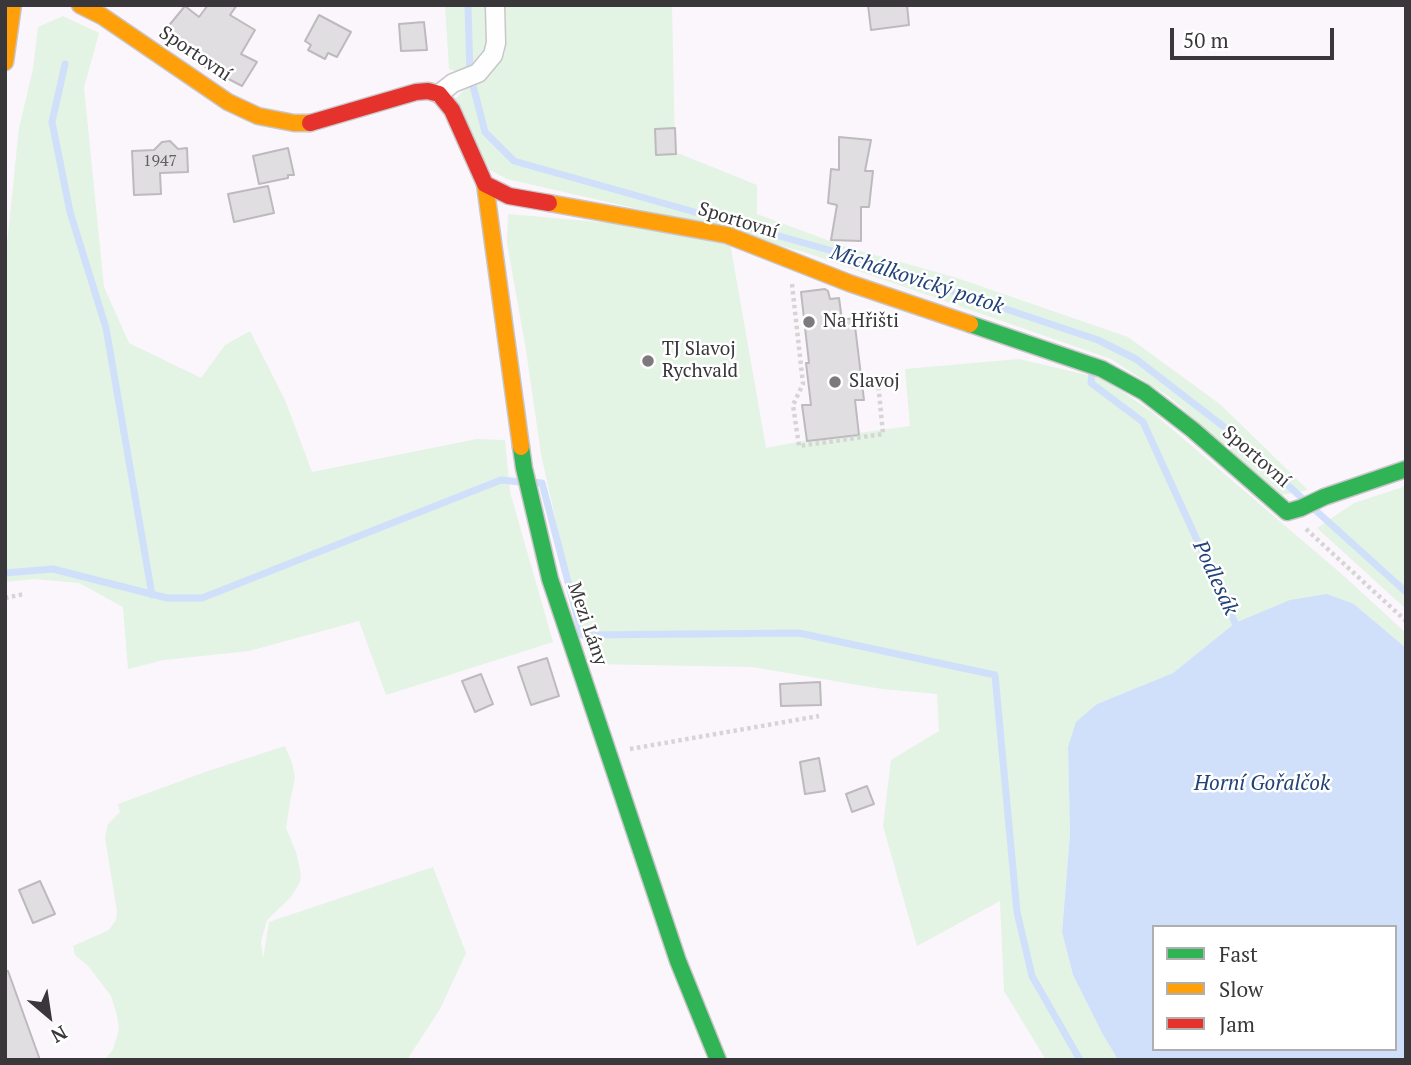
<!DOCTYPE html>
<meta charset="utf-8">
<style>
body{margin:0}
#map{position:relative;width:1411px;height:1065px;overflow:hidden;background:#fbf6fb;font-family:"PT Serif",serif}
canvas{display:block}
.frame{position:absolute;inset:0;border:7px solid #39373a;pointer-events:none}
.legend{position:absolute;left:1152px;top:925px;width:245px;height:126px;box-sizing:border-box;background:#fff;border:2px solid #b0afb0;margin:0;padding:9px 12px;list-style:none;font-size:21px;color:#39373a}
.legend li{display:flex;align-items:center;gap:14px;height:35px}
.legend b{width:35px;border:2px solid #b0afb0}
.north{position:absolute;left:14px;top:981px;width:70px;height:70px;-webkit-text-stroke:5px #fff;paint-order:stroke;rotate:151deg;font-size:19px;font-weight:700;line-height:28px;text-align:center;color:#39373a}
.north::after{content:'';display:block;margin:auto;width:24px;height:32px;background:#39373a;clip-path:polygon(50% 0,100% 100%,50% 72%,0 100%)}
.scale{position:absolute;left:1170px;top:28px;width:164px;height:32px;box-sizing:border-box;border:4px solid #39373a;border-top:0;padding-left:9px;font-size:21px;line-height:24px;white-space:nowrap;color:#39373a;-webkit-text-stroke:5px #fff;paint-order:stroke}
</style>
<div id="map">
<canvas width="1411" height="1065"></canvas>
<div class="frame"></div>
<ul class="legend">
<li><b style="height:9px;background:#30b455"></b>Fast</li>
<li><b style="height:9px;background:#ff9f0a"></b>Slow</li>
<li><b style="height:9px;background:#e5322d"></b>Jam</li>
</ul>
<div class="north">N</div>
<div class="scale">50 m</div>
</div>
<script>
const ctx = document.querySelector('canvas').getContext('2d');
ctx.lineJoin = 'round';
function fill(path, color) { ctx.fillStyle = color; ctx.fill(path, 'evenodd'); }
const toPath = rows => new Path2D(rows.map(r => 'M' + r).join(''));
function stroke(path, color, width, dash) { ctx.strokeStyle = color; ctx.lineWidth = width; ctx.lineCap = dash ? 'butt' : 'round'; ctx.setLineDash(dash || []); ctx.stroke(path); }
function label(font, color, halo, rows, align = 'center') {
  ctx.font = font + ' "PT Serif",serif'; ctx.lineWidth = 5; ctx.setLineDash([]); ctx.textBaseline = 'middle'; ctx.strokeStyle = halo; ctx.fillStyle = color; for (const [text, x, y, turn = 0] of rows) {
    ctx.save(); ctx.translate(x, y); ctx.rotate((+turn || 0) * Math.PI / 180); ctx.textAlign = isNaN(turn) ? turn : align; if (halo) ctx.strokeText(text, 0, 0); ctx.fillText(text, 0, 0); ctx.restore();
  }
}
const green = toPath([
 [445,5,489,5,489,47,480,61,462,73,449,69],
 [504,5,672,5,675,152,757,185,757,214,846,247,954,277,1128,337,1221,405,1308,490,1282,495,1168,396,1111,359,804,252,682,219,507,179,490,170,453,102,474,79,495,68,505,53],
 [63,16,99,33,84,88,104,287,129,343,201,378,225,345,250,331,285,400,312,472,477,439,505,440,510,492,553,642,386,695,359,621,249,651,164,660,128,669,123,607,79,583,34,579,5,582,5,264,19,128,33,69,38,27],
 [508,214,634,225,730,243,766,448,808,440,910,426,905,369,1019,359,1104,379,1152,412,1345,577,1406,633,1406,648,1354,604,1235,623,1173,673,1097,704,1068,747,1070,834,1062,932,1073,975,1102,1033,1118,1060,1046,1060,1004,991,1000,901,917,946,883,826,891,760,939,731,937,694,882,689,752,667,593,664,589,626,579,626,541,454,526,350,507,243],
 [1406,486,1406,609,1317,528,1354,503],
 [285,746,292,763,295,777,290,802,286,828,296,852,301,874,300,882,291,897,267,920,261,942,263,959,269,922,433,867,466,953,440,1009,407,1060,105,1060,113,1049,119,1030,117,1015,111,996,89,967,75,955,73,946,109,930,116,920,117,911,105,838,108,824,120,812,118,804,208,771]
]);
const water = toPath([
 [1327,594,1354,604,1406,648,1406,1060,1118,1060,1102,1033,1073,975,1062,932,1070,834,1068,747,1076,722,1097,704,1173,673,1235,623,1290,600],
 [1154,927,1395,927,1395,1049,1154,1049]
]);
const stream = toPath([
 [468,5,470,74,485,132,514,161,836,252,1098,340,1136,359,1228,430,1304,500],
 [65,64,52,122,70,212,106,328,152,595],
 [1092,372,1091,383,1143,422,1235,623,1242,629],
 [533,482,542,483,582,635,799,633,995,675,1017,912,1032,976,1080,1060],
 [1313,508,1406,592],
 [5,573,53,569,167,598,202,598,501,480,521,482]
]);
const building = toPath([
 [208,5,237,5,230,15,255,30,241,54,257,62,242,86,198,63,162,34,185,6,199,17,208,5],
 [868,5,907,5,909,25,871,30,868,5],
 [319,15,351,32,337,57,328,53,325,59,308,50,311,45,305,41,319,15],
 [424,22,427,50,401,51,399,24,424,22],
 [675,128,676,154,656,155,655,129,675,128],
 [839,137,871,140,865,171,873,171,869,207,861,207,861,241,831,240,837,205,828,203,831,169,839,170,839,137],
 [170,141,178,149,187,148,188,172,160,173,161,194,134,195,132,151,154,150,162,142,170,141],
 [288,148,294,175,288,175,288,178,259,184,253,156,288,148],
 [268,186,274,213,234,222,228,194,268,186],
 [825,289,828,291,830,299,839,298,842,320,854,318,864,400,855,400,859,435,807,441,802,405,811,405,806,363,809,363,801,292,825,289],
 [547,658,559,696,531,705,518,667,547,658],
 [481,674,493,704,475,712,462,681,481,674],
 [820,682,821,705,781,706,780,684,820,682],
 [819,758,825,791,805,794,800,762,819,758],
 [867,786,874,804,852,812,846,794,867,786],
 [40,881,55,914,33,923,19,890,40,881],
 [5,971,8,971,40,1060,5,1060,5,971]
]);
const path = toPath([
 [792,284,803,384,793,405,799,446,883,434,878,382],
 [1306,529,1406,621],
 [5,598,24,594],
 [630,749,819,716]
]);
const street = toPath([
 [439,94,453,83,478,73,493,55,496,43,495,5]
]);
const fast = toPath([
 [970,324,1102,369,1144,392,1193,430,1287,512,1301,508,1324,497,1406,469],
 [521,447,524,468,550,579,678,961,718,1060]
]);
const slow = toPath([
 [80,5,102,16,228,102,258,116,294,123,310,123],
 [5,62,13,5],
 [485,184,521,447],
 [549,203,727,235,849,283,970,324]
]);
const jam = toPath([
 [310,123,416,92,428,91,439,94,452,110,485,184,509,196,549,203]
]);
const markers = [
 [809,322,7,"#7d7a7e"],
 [648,361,7,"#7d7a7e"],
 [835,382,7,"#7d7a7e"]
];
const numberNames = [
 ["1947",160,161]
];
const streetNames = [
 ["Sportovní",195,54,34],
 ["Sportovní",738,221,17],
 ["Sportovní",1256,457,41],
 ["Mezi Lány",587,624,71]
];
const poiNames = [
 ["Na Hřišti",823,322],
 ["TJ Slavoj",662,350],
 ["Rychvald",662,372],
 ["Slavoj",849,382]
];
const waterNames = [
 ["Michálkovický potok",917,280,18],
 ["Podlesák",1215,578,65],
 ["Horní Gořalčok",1262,784]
];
fill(green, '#e3f3e4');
fill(water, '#d1e0fa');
stroke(stream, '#d1e0fa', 7);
fill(building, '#e1dee2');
stroke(building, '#bdbabe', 2);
stroke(street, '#c9c6ca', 21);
stroke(fast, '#c9c6ca', 19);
stroke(slow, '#c9c6ca', 19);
stroke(jam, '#c9c6ca', 19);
stroke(path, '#d6d5d6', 4.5, [3.5, 3.5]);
stroke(street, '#fefefe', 18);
stroke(fast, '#30b455', 16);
stroke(slow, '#ff9f0a', 16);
stroke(jam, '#e5322d', 16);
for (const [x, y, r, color] of markers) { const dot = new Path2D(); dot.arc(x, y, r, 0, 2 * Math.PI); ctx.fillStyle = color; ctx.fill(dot); stroke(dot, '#fff', 2.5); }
label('16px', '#636164', null, numberNames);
label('19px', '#39373a', '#fff', streetNames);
label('19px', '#39373a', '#fff', poiNames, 'left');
label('italic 21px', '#224378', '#fff', waterNames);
</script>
